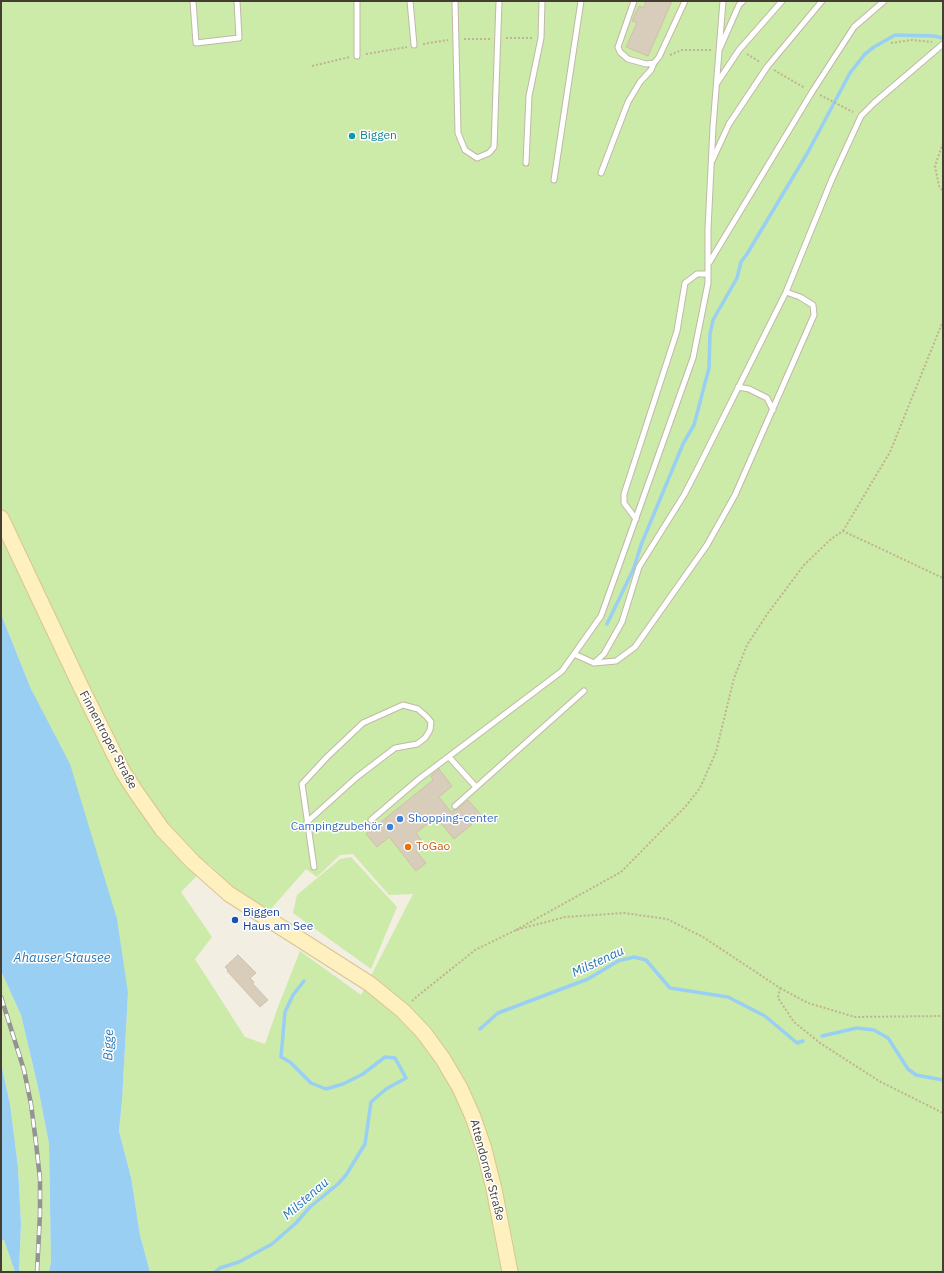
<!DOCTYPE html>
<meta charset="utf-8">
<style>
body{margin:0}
#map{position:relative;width:944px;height:1273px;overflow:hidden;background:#f2eee2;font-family:"IBM Plex Sans",sans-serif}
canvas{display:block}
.frame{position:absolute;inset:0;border:2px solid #443d33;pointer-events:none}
</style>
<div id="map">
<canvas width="944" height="1273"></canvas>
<div class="frame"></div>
</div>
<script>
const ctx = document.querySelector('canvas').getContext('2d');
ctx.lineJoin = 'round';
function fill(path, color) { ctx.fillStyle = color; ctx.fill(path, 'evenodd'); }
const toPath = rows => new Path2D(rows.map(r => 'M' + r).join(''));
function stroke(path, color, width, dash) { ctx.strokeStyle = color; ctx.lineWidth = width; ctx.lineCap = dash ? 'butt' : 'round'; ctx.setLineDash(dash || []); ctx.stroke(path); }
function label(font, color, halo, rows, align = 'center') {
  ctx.font = font + ' "IBM Plex Sans",sans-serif'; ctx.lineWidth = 3; ctx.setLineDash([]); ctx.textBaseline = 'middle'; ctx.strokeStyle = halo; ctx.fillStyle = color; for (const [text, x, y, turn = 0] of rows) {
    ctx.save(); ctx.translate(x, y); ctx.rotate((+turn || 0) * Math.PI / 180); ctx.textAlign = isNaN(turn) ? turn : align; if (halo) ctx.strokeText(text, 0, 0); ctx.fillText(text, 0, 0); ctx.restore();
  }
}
const green = toPath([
 [1,1,943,1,943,1272,150,1272,140,1235,131,1177,119,1131,122,1101,128,993,31,689,1,614],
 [353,854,389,895,413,894,361,995,300,951,278,1007,265,1044,245,1037,195,959,212,937,181,892,209,864,233,888,270,910,306,869,317,877,340,855],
 [351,857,397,907,371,969,293,913,297,895,340,859],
 [1,971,21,1015,38,1087,49,1144,51,1262,49,1272,19,1272,21,1224,18,1167,10,1104,1,1063],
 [4,1240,15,1272,1,1272,1,1241]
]);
const water = toPath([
 [1,614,31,689,70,764,117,919,128,993,122,1101,119,1131,131,1177,140,1235,150,1272,49,1272,51,1262,49,1144,38,1087,21,1015,1,971],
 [1,1063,10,1104,18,1167,21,1224,19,1272,15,1272,4,1240,1,1241]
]);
const stream = toPath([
 [607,624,634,568,641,545,683,444,694,425,709,368,710,334,713,320,737,278,741,262,747,254,808,152,850,73,865,54,874,47,895,35,934,36,943,38],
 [480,1029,498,1013,588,979,618,961,634,957,646,960,670,988,728,997,765,1016,797,1043,803,1041],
 [822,1036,857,1028,874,1030,888,1038,908,1069,916,1075,943,1080],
 [215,1272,220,1268,239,1262,272,1244,296,1223,310,1207,338,1184,346,1175,365,1144,371,1102,386,1089,406,1078,395,1058,385,1057,363,1074,343,1084,326,1089,311,1083,290,1062,281,1057,285,1012,293,995,304,981]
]);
const building = toPath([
 [646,1,672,1,648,56,626,47,637,23,632,21,639,6,644,8,646,1],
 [439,769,452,786,439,797,451,812,453,810,458,809,468,800,482,816,454,839,436,817,416,833,425,845,417,852,426,863,416,871,389,837,377,847,366,834,433,780,431,776,439,769],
 [238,955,256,973,250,978,254,982,253,984,268,1000,260,1007,227,971,228,970,225,967,238,955]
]);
const path = toPath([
 [506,38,532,38],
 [464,39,490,39],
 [891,43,912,40,932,42],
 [423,44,448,40],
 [366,54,407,47],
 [747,54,760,62],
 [670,55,682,50,711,50],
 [312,66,350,57],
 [774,70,805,88],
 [820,95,853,112],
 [943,143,935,166,939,186,943,191],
 [843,531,890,452,943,321],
 [516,930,621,872,686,806,700,788,716,752,734,678,747,645,768,613,804,565,831,539,843,531,943,578],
 [780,988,808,1003,855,1017,943,1016],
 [412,1001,420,994,475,950,516,930,565,917,624,913,667,919,703,937,780,988,778,998,794,1022,820,1043,879,1081,943,1113]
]);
const lane = toPath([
 [193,1,196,43,239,38,237,1],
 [357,1,357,56],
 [410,1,414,45],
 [455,1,458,133,465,150,477,158,489,153,494,147,499,1],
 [634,1,618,47,620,52,628,59,646,64,654,63,659,57,685,1],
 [720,48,739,5,743,1],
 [717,83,739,50,782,1],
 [712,161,729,124,767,67,822,1],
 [526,163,529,96,541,38,542,1],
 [601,173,628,102,640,82,651,70,654,63],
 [554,180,581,1],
 [709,263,812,92,854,27,884,1],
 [738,387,749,389,767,398,773,410],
 [636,519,624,503,624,494,677,331,685,283,697,274,708,274],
 [574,654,594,663,616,661,635,647,707,545,735,495,814,315,813,305,800,297,786,292],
 [594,663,604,654,622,622,639,567,684,495,696,472,786,292,832,179,861,116,874,103,943,44],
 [449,757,476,787],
 [455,806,584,691],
 [371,820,419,779,562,671,601,616,693,358,708,283,708,229,713,127,723,1],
 [307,822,357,777,395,748,417,744,425,738,430,730,431,722,427,717,418,709,403,705,363,723,327,757,302,784,314,867]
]);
const secondary = toPath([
 [1,518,80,685,123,772,136,792,162,829,193,862,229,894,370,984,403,1011,424,1033,443,1059,460,1088,473,1117,484,1149,494,1189,510,1272]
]);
const rail = toPath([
 [1,997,24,1070,31,1104,36,1143,40,1179,40,1214,37,1272]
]);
const markers = [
 [352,136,4,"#0f9aa8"],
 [400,819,4,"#3f7fe0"],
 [390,827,4,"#3f7fe0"],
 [408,847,4,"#e8710a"],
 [235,920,4,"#1a4fb4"]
];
const cultureNames = [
 ["Biggen",360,136]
];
const streetNames = [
 ["Finnentroper Straße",108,740,62],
 ["Attendorner Straße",487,1170,75]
];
const shopNames = [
 ["Shopping-center",408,819],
 ["Campingzubehör",382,827,"right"]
];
const foodNames = [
 ["ToGao",416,847]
];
const transitNames = [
 ["Biggen",243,913],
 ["Haus am See",243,927]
];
const waterNames = [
 ["Ahauser Stausee",62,958],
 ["Milstenau",598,962,-25],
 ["Bigge",109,1045,-88],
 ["Milstenau",306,1199,-41]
];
fill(green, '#cceaa8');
fill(water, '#9acff4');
stroke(stream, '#9acff4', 3.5);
fill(building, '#d8ccba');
stroke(building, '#d0c1aa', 1);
stroke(lane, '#c1b8a8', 7);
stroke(secondary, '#d9c591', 17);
stroke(path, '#c1b195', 2, [2, 2]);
stroke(lane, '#fff', 5);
stroke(secondary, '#fff0c0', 15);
stroke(rail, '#939393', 4.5);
stroke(rail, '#fff', 3, [9]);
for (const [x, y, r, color] of markers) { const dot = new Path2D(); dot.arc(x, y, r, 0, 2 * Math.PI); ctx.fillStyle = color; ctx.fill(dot); stroke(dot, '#fff', 1.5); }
label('12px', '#0d838f', '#fff', cultureNames, 'left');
label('12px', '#443d33', '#fff', streetNames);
label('12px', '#366cbe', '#fff', shopNames, 'left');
label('12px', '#c56008', '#fff', foodNames, 'left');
label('12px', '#164399', '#fff', transitNames, 'left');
label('italic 13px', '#2679b6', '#fff', waterNames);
</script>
